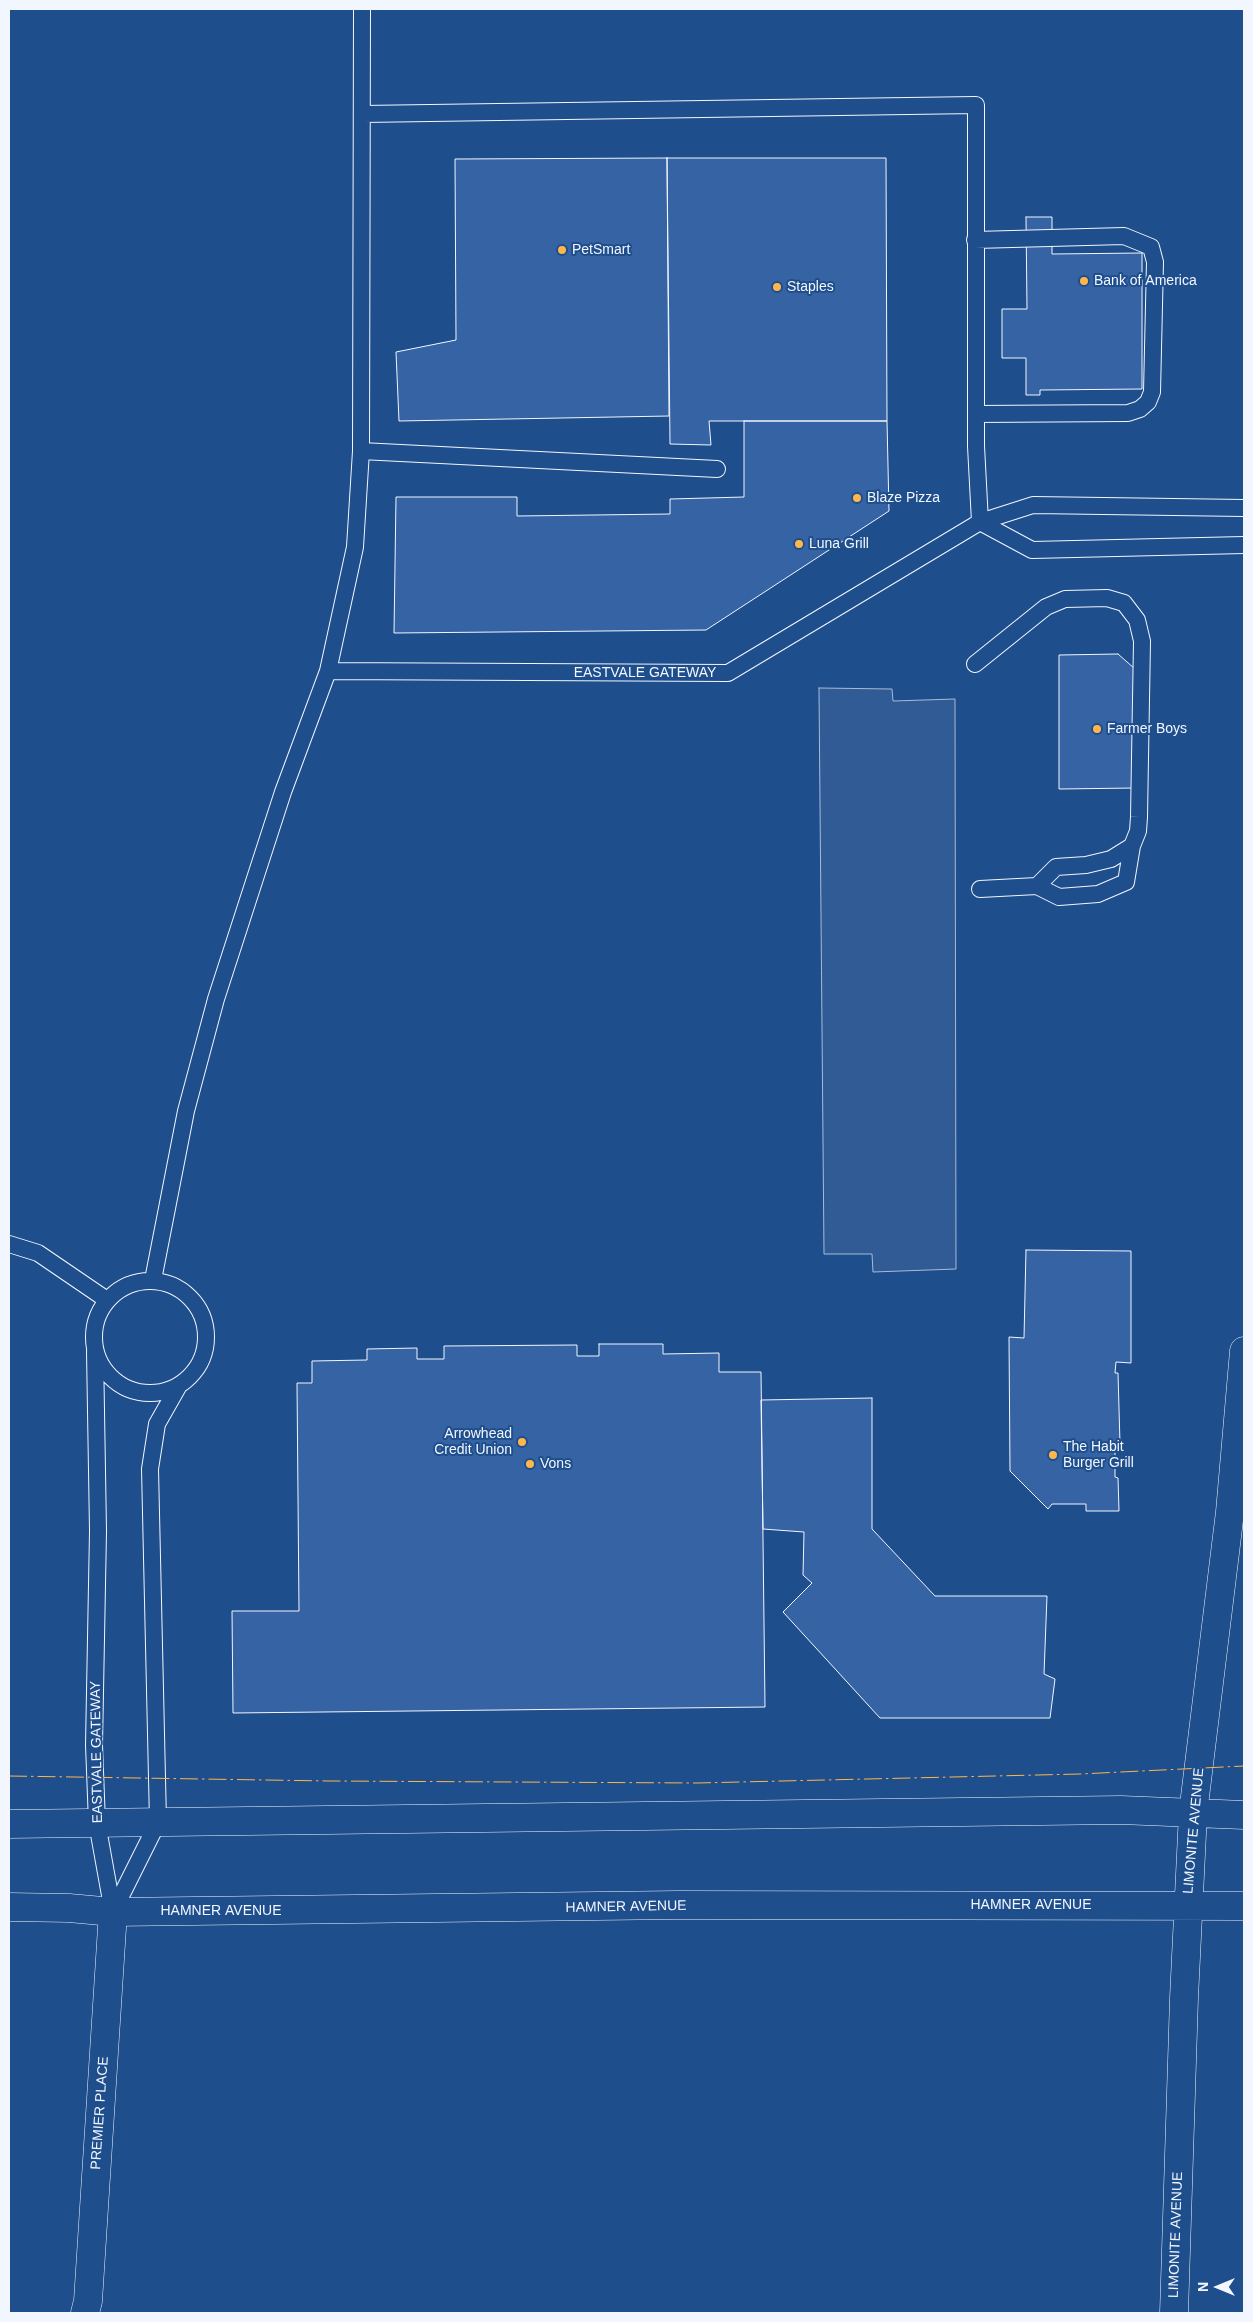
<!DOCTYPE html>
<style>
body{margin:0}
#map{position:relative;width:1253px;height:2322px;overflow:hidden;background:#1f4e8c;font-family:Arial,sans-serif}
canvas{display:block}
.frame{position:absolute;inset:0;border:10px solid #f2f6ff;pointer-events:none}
.north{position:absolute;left:1193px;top:2262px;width:50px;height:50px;-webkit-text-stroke:4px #1f4e8c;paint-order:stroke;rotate:270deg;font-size:14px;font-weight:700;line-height:20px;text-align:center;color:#f2f6ff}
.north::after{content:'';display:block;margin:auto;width:18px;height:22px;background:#f2f6ff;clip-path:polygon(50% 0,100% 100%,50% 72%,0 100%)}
</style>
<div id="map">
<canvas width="1253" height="2322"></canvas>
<div class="frame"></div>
<div class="north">N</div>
</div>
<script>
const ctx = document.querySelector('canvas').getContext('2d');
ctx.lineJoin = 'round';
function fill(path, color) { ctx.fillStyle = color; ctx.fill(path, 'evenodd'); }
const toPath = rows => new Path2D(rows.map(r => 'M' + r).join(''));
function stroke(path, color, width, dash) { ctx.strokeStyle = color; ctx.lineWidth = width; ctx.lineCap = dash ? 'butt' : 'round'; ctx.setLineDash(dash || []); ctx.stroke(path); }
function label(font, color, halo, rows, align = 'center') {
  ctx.font = font + ' Arial,sans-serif'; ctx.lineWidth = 4; ctx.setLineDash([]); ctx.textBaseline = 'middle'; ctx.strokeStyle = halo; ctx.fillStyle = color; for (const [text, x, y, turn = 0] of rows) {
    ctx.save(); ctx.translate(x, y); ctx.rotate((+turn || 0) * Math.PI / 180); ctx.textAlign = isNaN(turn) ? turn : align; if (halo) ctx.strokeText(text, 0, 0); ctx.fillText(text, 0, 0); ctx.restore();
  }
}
const built = toPath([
 [819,688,892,689,893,701,955,699,956,1269,873,1272,872,1254,824,1254,819,688]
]);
const building = toPath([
 [667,158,669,416,399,421,396,352,456,340,455,159,667,158],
 [667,158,886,158,887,421,709,421,711,445,670,444,667,158],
 [1026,217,1052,217,1052,254,1142,253,1142,389,1040,390,1040,395,1026,395,1026,358,1002,358,1002,309,1027,309,1026,217],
 [744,421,887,421,889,511,706,630,394,633,396,497,517,497,517,516,670,514,670,499,744,497,744,421],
 [1118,654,1135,669,1135,788,1059,789,1059,655,1118,654],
 [1026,1250,1131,1251,1131,1363,1116,1362,1115,1373,1118,1373,1120,1444,1115,1444,1115,1477,1118,1478,1119,1511,1086,1511,1086,1504,1052,1504,1048,1509,1010,1471,1009,1337,1024,1338,1026,1250],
 [599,1344,663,1344,663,1354,719,1353,719,1372,761,1372,765,1707,233,1713,232,1611,299,1611,297,1383,312,1383,312,1361,367,1360,367,1349,417,1348,417,1359,444,1359,444,1346,577,1345,577,1356,599,1356,599,1344],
 [872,1398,872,1529,935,1596,1047,1596,1044,1674,1055,1679,1050,1718,880,1718,783,1612,812,1583,803,1575,804,1532,763,1529,761,1400,872,1398]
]);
const lane = toPath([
 [362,114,976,105,976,446,980,522],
 [975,240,1124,236,1151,247,1155,262,1152,392,1148,402,1140,409,1128,413,976,414],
 [361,451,717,469],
 [980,522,1032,550,1244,545],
 [975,664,1046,607,1065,599,1107,598,1124,603,1137,620,1142,641,1139,817,1138,831,1132,846,1126,882,1098,894,1059,897,1037,886,980,889],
 [328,671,728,673,980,522,1033,505,1244,508],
 [1037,886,1056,867,1086,865,1111,859,1132,846],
 [9,1244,38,1253,107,1300],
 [153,1280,186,1111,216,999,283,792,328,671,355,547,361,451,362,9],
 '94 1337a56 56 0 1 1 112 0a56 56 0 1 1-112 0Z',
 [95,1351,98,1531,94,1745,97,1823,113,1912],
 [113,1912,158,1822,150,1469,157,1424,178,1387]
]);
const street = toPath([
 [85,2313,88,2301,113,1912]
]);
const primary = toPath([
 [9,1824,1121,1810,1244,1815],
 [9,1907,69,1908,113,1912,678,1905,1244,1906],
 [1174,2313,1184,1998,1193,1813,1230,1512,1244,1351]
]);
const power = toPath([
 [9,1776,329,1781,697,1783,1080,1774,1244,1766]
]);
const markers = [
 [562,250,5,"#ffb74d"],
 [1084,281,5,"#ffb74d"],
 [777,287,5,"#ffb74d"],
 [857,498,5,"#ffb74d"],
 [799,544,5,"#ffb74d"],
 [1097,729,5,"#ffb74d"],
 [522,1442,5,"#ffb74d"],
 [1053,1455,5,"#ffb74d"],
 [530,1464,5,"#ffb74d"]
];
const poiNames = [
 ["PetSmart",572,250],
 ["Bank of America",1094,281],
 ["Staples",787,287],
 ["Blaze Pizza",867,498],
 ["Luna Grill",809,544],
 ["Farmer Boys",1107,729],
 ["Arrowhead",512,1434,"right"],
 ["Credit Union",512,1450,"right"],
 ["The Habit",1063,1447],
 ["Burger Grill",1063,1463],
 ["Vons",540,1464]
];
const streetNames = [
 ["EASTVALE GATEWAY",645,673],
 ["EASTVALE GATEWAY",97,1752,-91],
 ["LIMONITE AVENUE",1194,1831,-85],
 ["HAMNER AVENUE",1031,1905],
 ["HAMNER AVENUE",626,1907,-1],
 ["HAMNER AVENUE",221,1911],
 ["PREMIER PLACE",100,2113,-86],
 ["LIMONITE AVENUE",1176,2235,-88]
];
fill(built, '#305b95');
stroke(built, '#a8bbd7', 1);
fill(building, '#3563a3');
stroke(building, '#f2f6ff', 1);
stroke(lane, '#f2f6ff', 18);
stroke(street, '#f2f6ff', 29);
stroke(primary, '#f2f6ff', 29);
stroke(lane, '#1f4e8c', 16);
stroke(street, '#1f4e8c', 28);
stroke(primary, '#1f4e8c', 28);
stroke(power, '#ffb74d', 1, [18, 4, 2.5, 4]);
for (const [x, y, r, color] of markers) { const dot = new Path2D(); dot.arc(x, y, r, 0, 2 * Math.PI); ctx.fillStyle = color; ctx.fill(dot); stroke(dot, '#1f4e8c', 2); }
label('14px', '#f2f6ff', '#1f4e8c', poiNames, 'left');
label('14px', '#f2f6ff', '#1f4e8c', streetNames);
</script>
